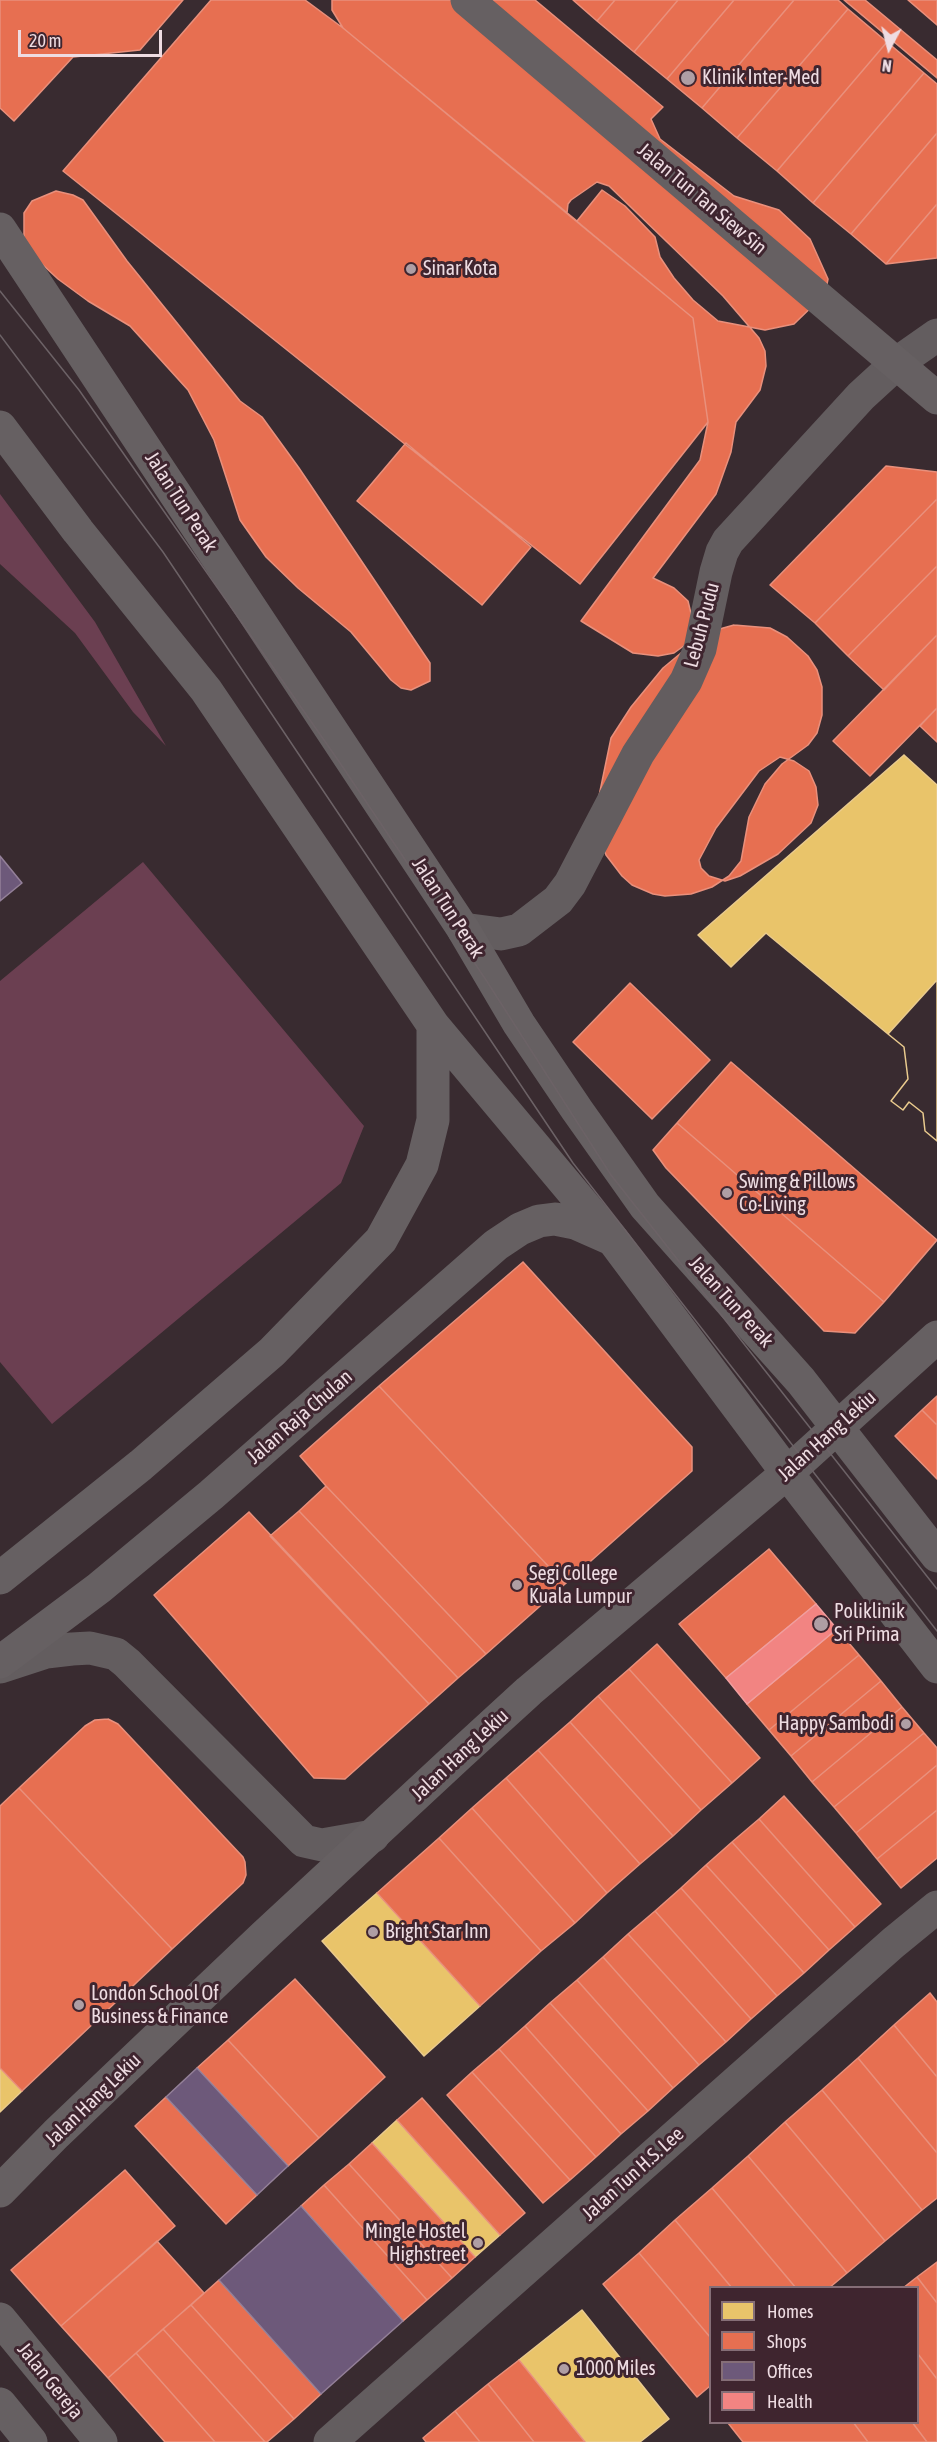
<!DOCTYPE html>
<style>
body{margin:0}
#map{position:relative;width:937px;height:2442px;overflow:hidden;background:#392b30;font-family:"Asap Condensed",sans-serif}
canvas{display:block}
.legend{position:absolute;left:709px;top:2286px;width:210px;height:138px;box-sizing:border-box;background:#3f252f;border:2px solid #856e77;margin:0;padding:8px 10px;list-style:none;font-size:18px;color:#eedce2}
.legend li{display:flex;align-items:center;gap:12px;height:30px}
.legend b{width:30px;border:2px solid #856e77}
.north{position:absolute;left:859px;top:18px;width:60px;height:60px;-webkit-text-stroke:4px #3f252f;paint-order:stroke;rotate:187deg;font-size:16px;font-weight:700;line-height:24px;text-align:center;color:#eedce2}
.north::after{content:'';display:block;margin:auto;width:21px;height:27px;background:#eedce2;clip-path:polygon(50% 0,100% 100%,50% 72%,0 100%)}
.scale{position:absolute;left:18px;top:30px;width:144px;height:27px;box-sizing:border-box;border:3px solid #eedce2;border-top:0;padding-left:8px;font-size:18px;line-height:21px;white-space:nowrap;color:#eedce2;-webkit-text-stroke:4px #3f252f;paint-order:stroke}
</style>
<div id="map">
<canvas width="937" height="2442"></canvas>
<ul class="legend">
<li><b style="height:16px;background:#e9c46a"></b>Homes</li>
<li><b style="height:16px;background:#e76f51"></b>Shops</li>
<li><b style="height:16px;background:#6d597a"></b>Offices</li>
<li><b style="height:16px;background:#f28482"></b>Health</li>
</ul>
<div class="north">N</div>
<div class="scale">20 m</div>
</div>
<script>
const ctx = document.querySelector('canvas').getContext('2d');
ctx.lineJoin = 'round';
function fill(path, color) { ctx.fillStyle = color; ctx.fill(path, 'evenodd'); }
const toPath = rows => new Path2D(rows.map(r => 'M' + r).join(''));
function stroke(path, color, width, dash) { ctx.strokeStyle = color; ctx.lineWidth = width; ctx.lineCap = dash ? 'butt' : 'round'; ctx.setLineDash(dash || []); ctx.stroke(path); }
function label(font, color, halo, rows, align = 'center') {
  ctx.font = font + ' "Asap Condensed",sans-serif'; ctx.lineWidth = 6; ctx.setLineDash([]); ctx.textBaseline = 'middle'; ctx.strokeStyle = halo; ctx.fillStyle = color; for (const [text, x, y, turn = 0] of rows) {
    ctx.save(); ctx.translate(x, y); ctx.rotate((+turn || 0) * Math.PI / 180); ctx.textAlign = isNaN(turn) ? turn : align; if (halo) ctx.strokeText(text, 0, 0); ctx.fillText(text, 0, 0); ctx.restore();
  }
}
const green = toPath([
 [0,494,95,622,166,746,133,712,75,633,0,564],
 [143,862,364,1126,341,1183,52,1424,0,1362,0,981]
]);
const homes = toPath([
 [904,755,937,785,937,1141,925,1131,923,1113,909,1102,903,1110,891,1101,908,1079,904,1047,888,1034,766,933,731,967,698,935,904,755],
 [937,980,937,1141,925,1131,923,1113,909,1102,903,1110,891,1101,908,1079,904,1047,888,1034,937,980],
 [377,1893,480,2006,424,2056,322,1941,377,1893],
 [0,2068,22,2091,0,2112,0,2068],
 [397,2120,500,2235,475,2257,372,2143,397,2120],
 [582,2310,669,2419,640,2442,585,2442,519,2360,582,2310]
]);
const shops = toPath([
 [0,0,183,0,140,50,73,57,14,121,0,108,0,0],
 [211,0,305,0,343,28,693,318,708,422,580,584,63,171,211,0],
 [332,0,535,0,663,107,651,119,660,139,734,196,779,210,810,239,828,279,825,294,794,324,765,330,718,321,693,300,674,278,660,257,655,237,625,206,602,190,577,221,343,28,332,10,332,0],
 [573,0,615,0,597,21,573,0],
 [615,0,678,0,634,52,597,21,615,0],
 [678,0,734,0,667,79,634,52,678,0],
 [734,0,794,0,702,108,667,79,734,0],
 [794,0,838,0,848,9,737,138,702,108,794,0],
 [844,0,865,0,937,60,937,78,844,0],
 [908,0,937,0,937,25,908,0],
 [848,9,887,42,777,171,737,138,848,9],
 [887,42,924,73,813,203,777,171,887,42],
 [924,73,937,84,937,133,851,234,813,203,924,73],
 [937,133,937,204,886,264,851,234,937,133],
 [597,182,609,186,723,296,759,338,765,351,766,366,760,390,736,422,731,452,716,494,653,578,674,588,688,601,694,626,685,645,674,653,658,656,633,653,581,621,700,460,708,422,693,318,567,213,568,204,571,200,597,182],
 [56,191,73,195,83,200,127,261,240,401,262,417,299,468,430,663,430,681,411,690,401,688,391,680,351,632,298,588,266,557,240,520,214,440,188,390,130,326,88,301,58,279,31,254,24,238,24,213,32,201,56,191],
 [937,204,937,258,886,264,937,204],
 [406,443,531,547,482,605,357,501,406,443],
 [886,466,937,472,937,499,815,623,770,585,886,466],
 [937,499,937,566,848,656,815,623,937,499],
 [937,566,937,635,884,690,848,656,937,566],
 [734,625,770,628,787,637,808,656,817,670,822,687,822,715,817,733,808,745,782,764,765,784,749,817,741,861,729,876,712,887,691,894,665,896,653,894,632,885,622,876,606,855,600,838,599,796,611,738,631,707,663,668,699,638,716,630,734,625],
 [937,635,937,708,870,776,833,741,937,635],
 [937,708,937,742,920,726,937,708],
 [780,757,794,761,809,771,816,787,818,805,811,823,778,854,740,876,725,881,709,876,701,868,699,860,716,828,759,771,780,757],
 [630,983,710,1060,652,1119,573,1042,630,983],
 [731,1062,937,1240,884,1302,677,1123,731,1062],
 [677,1123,884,1302,855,1333,824,1331,666,1168,653,1150,677,1123],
 [523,1262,692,1447,692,1471,565,1584,379,1386,523,1262],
 [379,1386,565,1584,486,1654,326,1486,300,1456,379,1386],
 [937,1396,937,1425,922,1410,937,1396],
 [922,1410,937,1425,937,1479,895,1436,922,1410],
 [326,1486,486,1654,458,1678,299,1511,326,1486],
 [299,1511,458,1678,429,1704,270,1536,299,1511],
 [249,1512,429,1704,345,1779,314,1778,154,1595,249,1512],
 [769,1549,816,1604,726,1678,679,1624,769,1549],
 [837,1629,859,1655,769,1730,747,1704,837,1629],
 [657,1644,760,1758,732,1783,629,1669,657,1644],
 [859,1655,881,1681,791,1756,769,1730,859,1655],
 [629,1669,732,1783,701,1810,598,1696,629,1669],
 [881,1681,902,1707,812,1782,791,1756,881,1681],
 [598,1696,701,1810,673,1836,570,1722,598,1696],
 [902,1707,924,1733,834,1807,812,1782,902,1707],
 [108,1719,118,1724,243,1857,245,1862,246,1875,243,1883,172,1949,19,1788,85,1726,95,1720,108,1719],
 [570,1722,673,1836,640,1864,538,1750,570,1722],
 [924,1733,937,1748,937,1765,856,1833,834,1807,924,1733],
 [538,1750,640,1864,607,1893,506,1778,538,1750],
 [937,1765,937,1810,877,1859,856,1833,937,1765],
 [506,1778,607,1893,575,1923,472,1808,506,1778],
 [19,1788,172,1949,22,2091,0,2068,0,1806,19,1788],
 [784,1796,881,1904,855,1927,759,1819,784,1796],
 [472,1808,575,1923,541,1951,439,1838,472,1808],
 [937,1810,937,1858,901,1888,877,1859,937,1810],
 [759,1819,855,1927,829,1950,732,1842,759,1819],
 [439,1838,541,1951,480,2006,377,1893,439,1838],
 [732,1842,829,1950,804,1973,706,1865,732,1842],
 [706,1865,804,1973,777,1996,681,1888,706,1865],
 [681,1888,777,1996,751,2019,655,1911,681,1888],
 [655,1911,751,2019,726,2042,628,1934,655,1911],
 [628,1934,726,2042,699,2065,603,1957,628,1934],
 [603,1957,699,2065,673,2088,577,1980,603,1957],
 [295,1979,385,2077,319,2138,228,2040,295,1979],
 [577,1980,673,2088,648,2111,550,2003,577,1980],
 [930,1993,937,2002,937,2077,894,2025,930,1993],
 [550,2003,648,2111,621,2134,525,2026,550,2003],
 [894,2025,937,2077,937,2153,858,2058,894,2025],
 [525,2026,621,2134,596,2157,499,2049,525,2026],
 [228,2040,319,2138,288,2166,197,2068,228,2040],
 [499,2049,596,2157,570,2180,472,2072,499,2049],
 [858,2058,937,2153,937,2198,922,2210,822,2090,858,2058],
 [472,2072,570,2180,543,2203,447,2095,472,2072],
 [822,2090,922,2210,885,2241,785,2122,822,2090],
 [166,2097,257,2195,226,2224,135,2126,166,2097],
 [422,2098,525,2213,500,2235,397,2120,422,2098],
 [785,2122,885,2241,847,2273,748,2156,785,2122],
 [372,2143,475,2257,452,2278,349,2164,372,2143],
 [748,2156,847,2273,829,2288,796,2288,712,2188,748,2156],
 [349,2164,452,2278,427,2300,324,2185,349,2164],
 [125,2170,175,2226,61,2326,11,2270,125,2170],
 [324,2185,427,2300,403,2321,301,2206,324,2185],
 [712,2188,796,2288,732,2288,675,2220,712,2188],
 [675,2220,732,2288,710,2288,710,2337,639,2253,675,2220],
 [157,2241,204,2293,108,2378,61,2326,157,2241],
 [639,2253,710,2337,710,2386,697,2397,603,2284,639,2253],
 [937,2262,937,2303,917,2277,937,2262],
 [917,2277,937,2303,937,2379,918,2354,918,2288,903,2288,917,2277],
 [219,2280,321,2394,294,2419,191,2305,219,2280],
 [191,2305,294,2419,267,2442,265,2442,163,2329,191,2305],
 [163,2329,265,2442,215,2442,136,2353,163,2329],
 [136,2353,215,2442,165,2442,108,2378,136,2353],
 [918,2354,937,2379,937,2442,927,2442,912,2422,918,2422,918,2354],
 [519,2360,585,2442,534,2442,488,2384,519,2360],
 [488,2384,534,2442,480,2442,455,2411,488,2384],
 [455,2411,480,2442,426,2442,423,2438,455,2411],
 [853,2422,868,2442,743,2442,728,2423,853,2422],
 [853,2422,912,2422,927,2442,868,2442,853,2422]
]);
const offices = toPath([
 [0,856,22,883,0,901,0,856],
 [197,2068,288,2166,257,2195,166,2097,197,2068],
 [301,2206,403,2321,321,2394,219,2280,301,2206]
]);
const health = toPath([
 [816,1604,837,1629,747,1704,726,1678,816,1604]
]);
const street = toPath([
 [463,929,501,934,519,930,558,900,570,884,638,754,686,681,700,649,716,572,722,552,728,541,861,396,897,363,937,335],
 [0,1667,46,1652,72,1649,90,1648,116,1654,127,1663,304,1841,322,1845,373,1836],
 [330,2442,893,1943,937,1907]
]);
const secondary = toPath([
 [467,0,937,398],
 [0,229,463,929,519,1024,577,1110,645,1206,801,1381,937,1556],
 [0,427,78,531,206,690,433,1025,613,1240,787,1473,937,1667],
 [0,1578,141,1465,272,1352,381,1240,422,1165,433,1120,433,1025],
 [0,1662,99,1588,211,1495,496,1245,520,1229,539,1221,555,1219,575,1223,609,1238],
 [0,2191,56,2134,264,1936,459,1755,529,1691,787,1473,937,1337],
 [0,2319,101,2442],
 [0,2404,31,2442]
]);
const tram = toPath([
 [0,291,79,390,338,760,486,980,611,1175,937,1589],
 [0,335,163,552,573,1163,937,1631]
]);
const markers = [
 [688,78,8,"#af9ea4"],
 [411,269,6,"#af9ea4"],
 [727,1193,6,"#af9ea4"],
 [517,1585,6,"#af9ea4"],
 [821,1624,8,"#af9ea4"],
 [906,1724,6,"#af9ea4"],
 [373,1932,6,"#af9ea4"],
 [79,2005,6,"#af9ea4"],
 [478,2243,6,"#af9ea4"],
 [564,2369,6,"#af9ea4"]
];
const poiNames = [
 ["Klinik Inter-Med",702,78],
 ["Sinar Kota",423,269],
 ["Swimg & Pillows",739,1182],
 ["Co-Living",739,1205],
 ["Segi College",529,1574],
 ["Kuala Lumpur",529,1597],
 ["Poliklinik",834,1612],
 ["Sri Prima",834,1635],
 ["Happy Sambodi",894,1724,"right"],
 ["Bright Star Inn",385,1932],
 ["London School Of",91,1994],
 ["Business & Finance",91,2017],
 ["Mingle Hostel",466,2232,"right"],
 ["Highstreet",466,2255,"right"],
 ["1000 Miles",576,2369]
];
const streetNames = [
 ["Jalan Tun Tan Siew Sin",702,199,40],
 ["Jalan Tun Perak",181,502,57],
 ["Lebuh Pudu",702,625,-75],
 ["Jalan Tun Perak",448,908,57],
 ["Jalan Tun Perak",731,1302,48],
 ["Jalan Raja Chulan",300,1417,-41],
 ["Jalan Hang Lekiu",827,1436,-42],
 ["Jalan Hang Lekiu",460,1755,-43],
 ["Jalan Hang Lekiu",93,2100,-44],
 ["Jalan Tun H.S. Lee",633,2174,-42],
 ["Jalan Gereja",50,2381,51]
];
fill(green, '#6b3f51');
fill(homes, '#e9c46a');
stroke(homes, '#eacb8e', 1.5);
fill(shops, '#e76f51');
stroke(shops, '#e9907c', 1.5);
fill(offices, '#6d597a');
stroke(offices, '#948099', 1.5);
fill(health, '#f28482');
stroke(health, '#f19e9f', 1.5);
stroke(street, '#635d5f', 33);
stroke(secondary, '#666062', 33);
stroke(tram, '#6c6266', 1.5);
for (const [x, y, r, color] of markers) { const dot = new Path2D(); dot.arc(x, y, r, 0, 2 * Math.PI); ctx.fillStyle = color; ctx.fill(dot); stroke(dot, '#3f252f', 2); }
label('20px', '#eedce2', '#3f252f', poiNames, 'left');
label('20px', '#eedce2', '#3f252f', streetNames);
</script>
